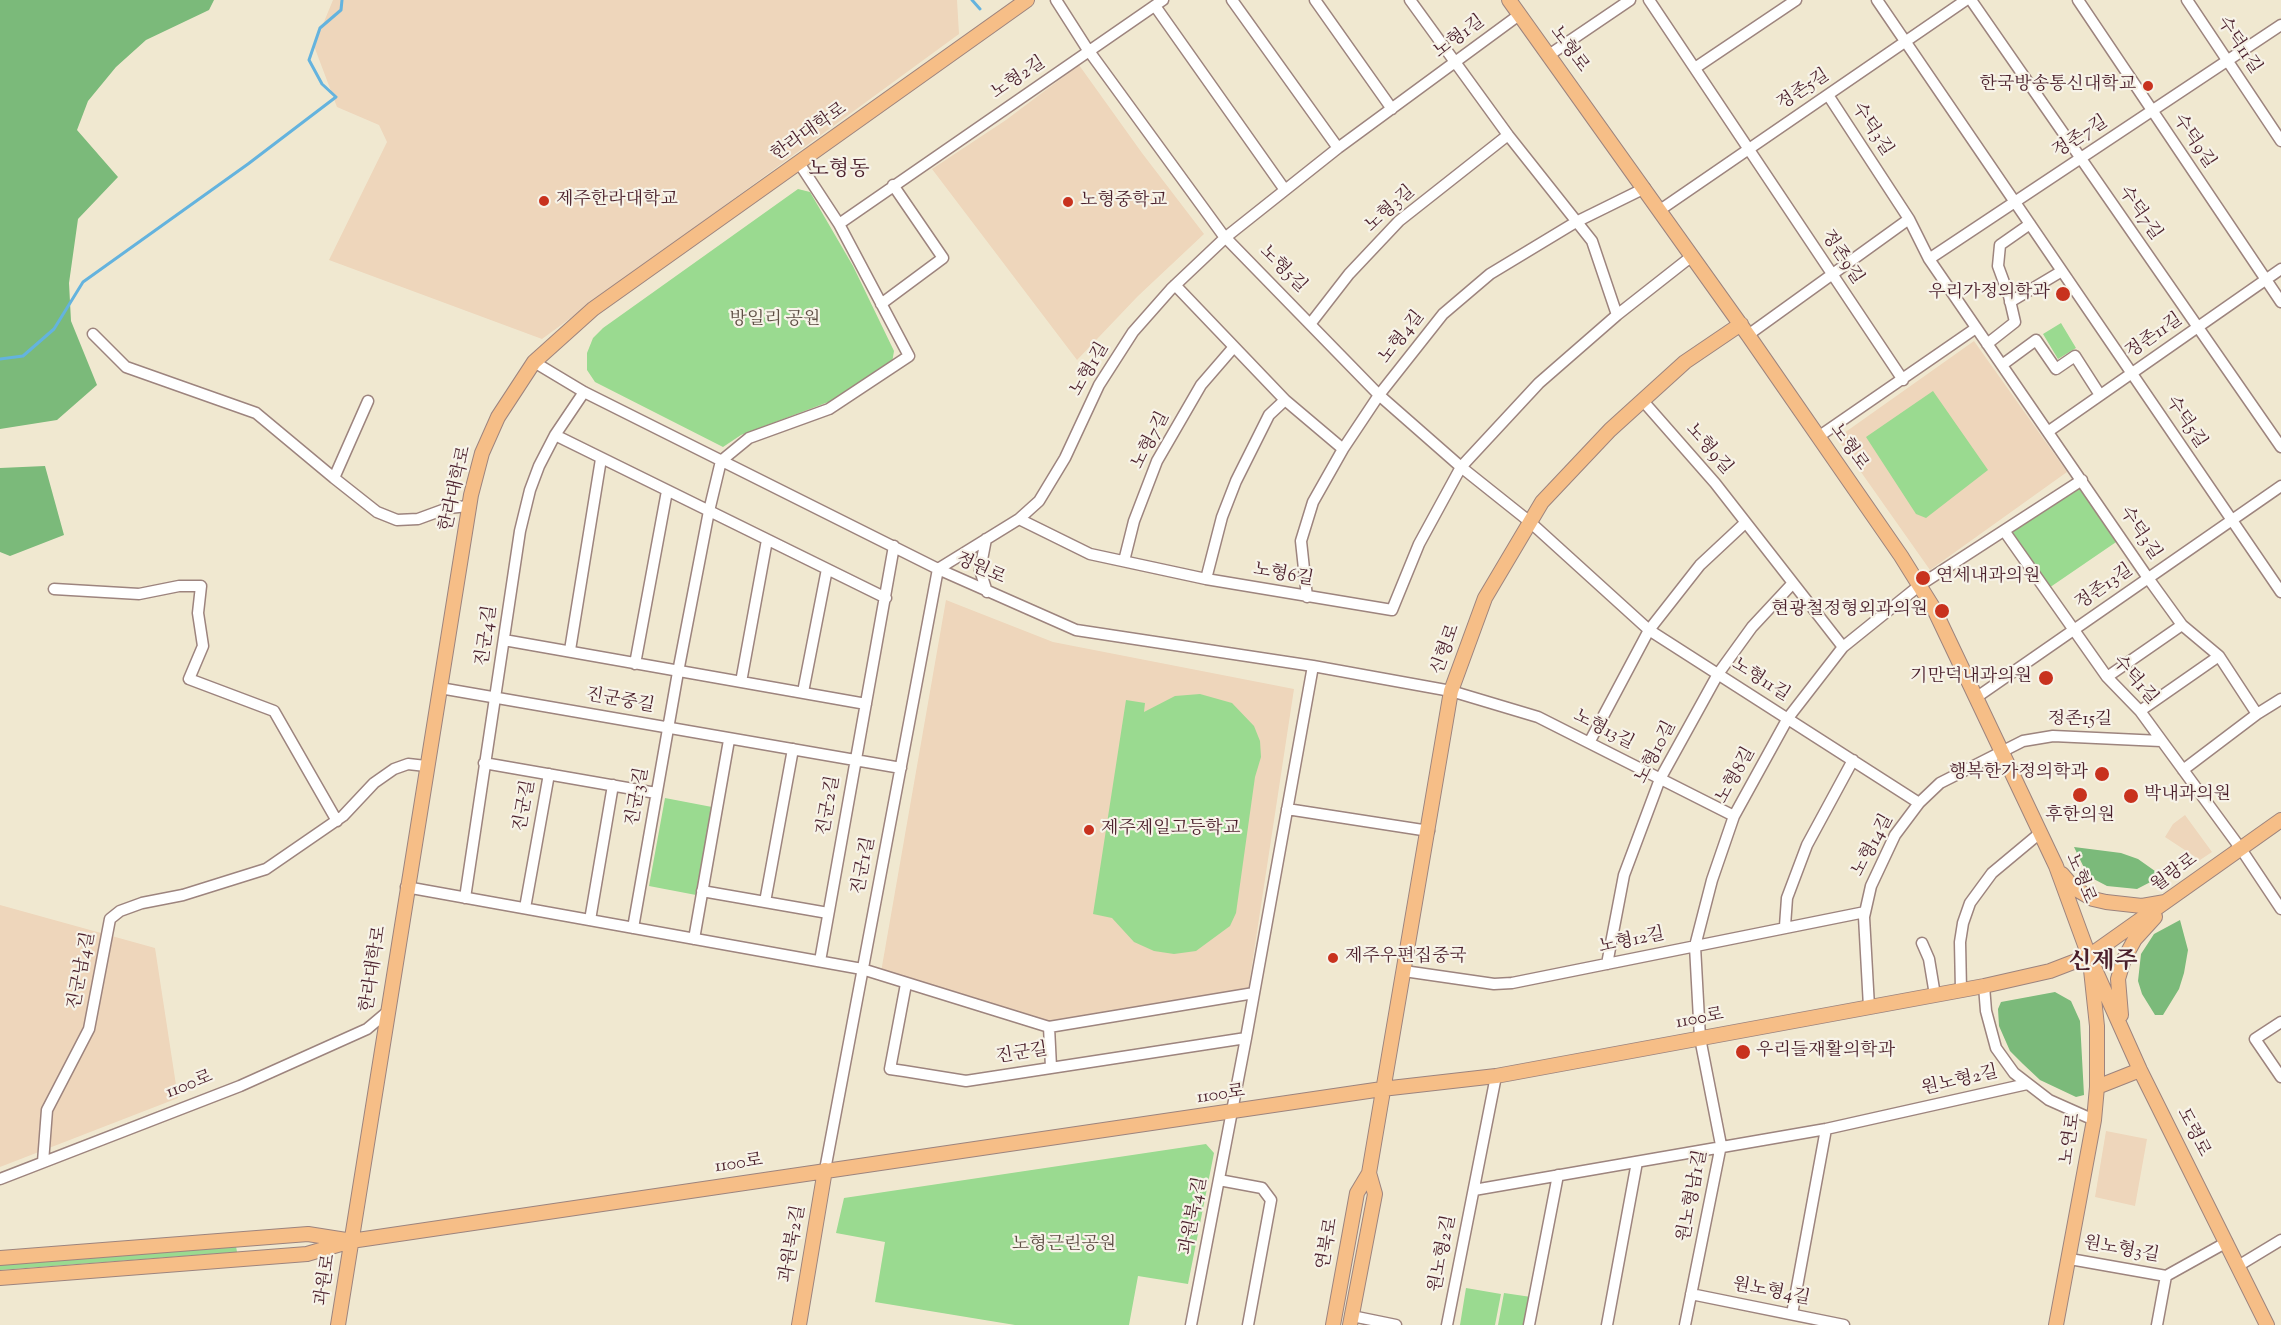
<!DOCTYPE html>
<meta charset="utf-8">
<style>
body{margin:0}
canvas{display:block;background:#f0e8d0}
</style>
<canvas width="2281" height="1325"></canvas>
<script>
const ctx = document.querySelector('canvas').getContext('2d');
ctx.lineJoin = 'round';
function fill(path, color) { ctx.fillStyle = color; ctx.fill(path, 'evenodd'); }
const toPath = rows => new Path2D(rows.map(r => 'M' + r).join(''));
function stroke(path, color, width, dash) { ctx.strokeStyle = color; ctx.lineWidth = width; ctx.lineCap = dash ? 'butt' : 'round'; ctx.setLineDash(dash || []); ctx.stroke(path); }
function label(font, color, halo, rows, align = 'center') {
  ctx.font = font + ' "Sorts Mill Goudy","Noto Serif KR",serif'; ctx.lineWidth = 4.5; ctx.setLineDash([]); ctx.textBaseline = 'middle'; ctx.strokeStyle = halo; ctx.fillStyle = color; for (const [text, x, y, turn = 0] of rows) {
    ctx.save(); ctx.translate(x, y); ctx.rotate((+turn || 0) * Math.PI / 180); ctx.textAlign = isNaN(turn) ? turn : align; if (halo) ctx.strokeText(text, 0, 0); ctx.fillText(text, 0, 0); ctx.restore();
  }
}
const built = toPath([
 [333,0,957,0,959,34,542,339,329,260,387,142,379,125,337,107,314,46],
 [1079,65,1142,153,1204,234,1138,296,1077,360,932,169,1006,120],
 [1974,341,2067,472,1930,570,1837,438],
 [946,600,1053,642,1294,689,1248,991,1044,1023,881,972],
 [2185,815,2212,852,2200,860,2165,837,2173,824],
 [0,905,155,948,178,1098,0,1167],
 [2106,1131,2147,1139,2135,1206,2095,1197]
]);
const green = toPath([
 [798,189,810,192,853,266,894,351,892,363,831,401,741,435,723,447,595,382,587,370,587,353,593,338,603,328],
 [2061,323,2076,348,2058,359,2043,334],
 [1933,391,1988,470,1926,518,1916,514,1866,437],
 [2082,480,2122,538,2046,590,2005,532],
 [1200,694,1232,703,1254,726,1260,741,1261,757,1255,777,1236,913,1230,926,1196,951,1174,954,1154,951,1134,942,1112,918,1093,914,1126,700,1145,703,1144,712,1175,696],
 [665,798,712,807,696,895,649,886],
 [1206,1144,1214,1153,1188,1284,1138,1276,1129,1325,1015,1325,875,1302,885,1242,836,1233,844,1198],
 [236,1246,237,1252,0,1270,0,1264],
 [1466,1288,1501,1294,1495,1325,1460,1325],
 [1504,1293,1531,1297,1526,1325,1498,1325]
]);
const forest = toPath([
 [0,0,214,0,209,10,146,40,116,67,88,101,77,130,118,177,78,219,69,283,71,321,97,385,57,420,0,429],
 [45,466,64,535,10,556,0,552,0,468],
 [2074,847,2121,853,2138,859,2162,876,2137,889,2107,886,2088,876],
 [2180,920,2188,950,2184,973,2179,989,2163,1015,2155,1015,2142,994,2138,981,2141,954,2154,934],
 [2055,992,2071,1001,2080,1021,2084,1095,2076,1097,2040,1080,2023,1064,2010,1051,1999,1026,1998,1009,2001,1002]
]);
const stream = toPath([
 [972,0,980,9],
 [0,359,23,356,54,329,83,282,248,164,336,97,322,84,309,60,320,28,341,10,342,0]
]);
const minor = toPath([
 [1056,0,1086,47,1223,235,1379,395,1461,467,1530,522,1649,630,1919,803],
 [1232,0,1338,148],
 [1315,0,1392,109],
 [1410,0,1508,135,1592,241,1617,315],
 [1649,0,1903,380],
 [1877,0,2281,592],
 [1971,0,2281,447],
 [2078,0,2281,302],
 [2187,0,2281,141],
 [1155,6,1285,190],
 [1549,55,1630,0],
 [1695,68,1796,0],
 [1828,95,1909,219,1929,259,2148,578,2182,625,2219,656,2257,714],
 [1660,210,1966,0],
 [839,224,1163,0],
 [1929,259,2281,25],
 [1175,285,1285,400,1343,449],
 [2010,302,2062,271],
 [881,304,943,258,893,185],
 [1311,323,1349,274,1399,221,1508,135],
 [93,334,126,367,256,413,334,478],
 [1748,335,1909,219],
 [1987,344,2015,322,2009,296,1998,266,2000,245,2030,224],
 [534,362,584,392,938,569,1076,630,1313,666,1451,691,1538,717,1734,816],
 [2002,365,2036,340,2056,369,2075,356,2100,395],
 [368,401,334,478,377,512,397,520,418,519,448,508,469,506],
 [1643,401,1715,483,1843,647],
 [2049,431,2281,269],
 [555,435,886,598],
 [1818,437,1976,328],
 [1019,519,1090,554,1206,579,1392,610,1419,544,1461,467,1539,383,1617,315,1692,256],
 [2005,532,2107,677,2140,711,2241,849,2281,909],
 [986,539,980,570,987,592],
 [1124,561,1134,521,1157,461,1201,385,1233,348],
 [1206,579,1222,517,1236,481,1269,415,1285,400],
 [54,589,139,594,179,586,201,586,198,613,203,646,189,679,274,711,337,821],
 [1307,597,1301,541,1313,502,1343,449,1379,395,1443,314,1490,274,1576,222,1645,188],
 [504,640,866,704],
 [570,650,601,459],
 [635,664,667,491],
 [2107,677,2182,625],
 [741,682,767,540],
 [440,688,901,768],
 [803,692,827,569],
 [1977,697,2281,486],
 [2140,711,2219,656],
 [1590,741,1649,630,1700,565,1745,523],
 [484,763,656,793],
 [2183,770,2257,714,2281,699],
 [1287,809,1429,831],
 [406,887,862,969,1049,1027,1254,993],
 [702,891,828,913],
 [465,898,520,531,530,490,539,466,555,435,584,392],
 [765,902,793,749],
 [525,908,549,774],
 [590,920,613,785],
 [1785,926,1787,898,1807,845,1853,760],
 [633,928,678,672,709,511,721,461,749,438,829,409,909,356,839,224,799,163],
 [694,939,729,740],
 [1922,943,1929,959,1935,995],
 [820,961,894,546],
 [1607,964,1624,875,1660,779,1718,674,1752,627,1793,583],
 [1404,971,1494,984,1512,983,1865,912],
 [906,984,890,1069,904,1071,966,1081,1246,1038],
 [1984,986,1986,1011,1996,1048,2014,1073,2049,1100,2094,1120],
 [1961,990,1960,942,1963,923,1970,903,1992,873,2040,833],
 [1869,1007,1864,917,1871,886,1895,835,1919,803,1940,783,2023,741,2053,736,2161,741],
 [2281,1022,2255,1039,2281,1077],
 [1049,1027,1051,1067],
 [43,1162,47,1110,89,1029,110,919,120,911,142,903,183,895,266,869,343,816,374,783,394,769,408,764,426,766],
 [825,1170,938,569,1019,519,1039,501,1065,458,1099,385,1133,332,1171,289,1226,237,1338,148,1519,15],
 [0,1179,240,1086,367,1029,386,1013],
 [1219,1180,1262,1188,1271,1200,1248,1325],
 [1474,1190,1826,1129,2027,1084],
 [2070,1259,2166,1276],
 [2238,1266,2281,1240],
 [1691,1294,1844,1325],
 [1792,1314,1826,1129],
 [1352,1316,1396,1325],
 [1191,1325,1246,1038,1313,666],
 [1447,1325,1496,1076],
 [1529,1325,1558,1175],
 [1607,1325,1637,1162],
 [1685,1325,1721,1145,1700,1038,1695,946,1712,880,1734,816,1788,718,1843,647,1920,585,2082,480],
 [2157,1325,2166,1276,2227,1242]
]);
const major = toPath([
 [1509,0,1748,335,1901,556,1934,609,2056,866,2089,956,2140,1070,2267,1325],
 [2062,874,2074,888,2093,899,2106,902,2142,906,2165,902],
 [2121,1015,2118,979,2124,959,2135,939,2155,917],
 [2097,1087,2140,1070],
 [0,1258,308,1234,346,1240],
 [0,1278,307,1254,351,1241,1382,1089,1496,1076,1984,986,2050,971,2089,956,2281,820],
 [338,1325,471,495,482,453,498,417,534,362,593,309,1027,0],
 [799,1325,825,1170],
 [1333,1325,1357,1193,1369,1173,1451,691,1485,598,1542,502,1610,430,1685,362,1741,324],
 [1350,1325,1375,1194,1369,1173],
 [2056,1325,2094,1120,2097,1087,2097,1026,2091,970]
]);
const markers = [
 [2148,86,6,"#c8321e"],
 [544,201,6,"#c8321e"],
 [1068,202,6,"#c8321e"],
 [2063,294,8,"#c8321e"],
 [1923,578,8,"#c8321e"],
 [1942,611,8,"#c8321e"],
 [2046,678,8,"#c8321e"],
 [2102,774,8,"#c8321e"],
 [2080,795,8,"#c8321e"],
 [2131,796,8,"#c8321e"],
 [1089,830,6,"#c8321e"],
 [1333,958,6,"#c8321e"],
 [1743,1052,8,"#c8321e"]
];
const streetNames = [
 ["노형1길",1460,38,-37],
 ["수덕11길",2238,46,56],
 ["노형로",1568,50,54],
 ["노형2길",1019,79,-34],
 ["정존5길",1804,91,-34],
 ["수덕3길",1871,130,57],
 ["한라대학로",810,133,-35],
 ["정존7길",2081,138,-33],
 ["수덕9길",2193,142,56],
 ["노형3길",1391,210,-42],
 ["수덕7길",2139,214,55],
 ["정존9길",1841,258,56],
 ["노형5길",1282,270,45],
 ["정존11길",2155,337,-35],
 ["노형4길",1403,338,-52],
 ["노형1길",1091,370,-60],
 ["수덕5길",2185,423,56],
 ["노형7길",1152,441,-63],
 ["노형로",1848,448,55],
 ["노형9길",1708,450,49],
 ["한라대학로",457,489,-77],
 ["수덕3길",2139,534,56],
 ["정원로",980,570,24],
 ["노형6길",1283,576,10],
 ["정존13길",2105,588,-35],
 ["진군4길",488,636,-82],
 ["신형로",1447,650,-70],
 ["노형11길",1760,681,32],
 ["수덕1길",2134,681,49],
 ["진군중길",620,702,10],
 ["정존15길",2080,721],
 ["노형13길",1603,731,27],
 ["노형10길",1657,753,-63],
 ["노형8길",1737,776,-61],
 ["진군3길",639,797,-80],
 ["진군길",526,806,-80],
 ["진군2길",830,806,-80],
 ["노형14길",1874,846,-62],
 ["진군1길",865,866,-79],
 ["월랑로",2175,874,-36],
 ["노형로",2079,879,68],
 ["노형12길",1632,942,-12],
 ["한라대학로",375,969,-81],
 ["진군남4길",83,971,-79],
 ["1100로",1700,1020,-10],
 ["진군길",1022,1055,-9],
 ["원노형2길",1960,1082,-13],
 ["1100로",190,1086,-21],
 ["1100로",1221,1096,-8],
 ["도령로",2192,1133,63],
 ["노연로",2072,1139,-81],
 ["1100로",739,1165,-8],
 ["원노형남1길",1694,1196,-79],
 ["과원북4길",1195,1216,-79],
 ["과원북2길",794,1244,-80],
 ["연북로",1329,1244,-80],
 ["원노형3길",2121,1251,10],
 ["원노형2길",1444,1254,-79],
 ["과원로",327,1280,-81],
 ["원노형4길",1771,1293,11]
];
const poiNames = [
 ["한국방송통신대학교",2136,86,"right"],
 ["제주한라대학교",556,201],
 ["노형중학교",1080,202],
 ["우리가정의학과",2050,294,"right"],
 ["연세내과의원",1936,578],
 ["현광철정형외과의원",1928,611,"right"],
 ["기만덕내과의원",2032,678,"right"],
 ["행복한가정의학과",2088,774,"right"],
 ["박내과의원",2144,796],
 ["후한의원",2080,817,"center"],
 ["제주제일고등학교",1101,830],
 ["제주우편집중국",1345,958],
 ["우리들재활의학과",1756,1052]
];
const parkNames = [
 ["방일리 공원",775,321],
 ["노형근린공원",1064,1246]
];
const quarterNames = [
 ["노형동",839,171]
];
const districtNames = [
 ["신제주",2103,964]
];
fill(built, '#eed6bb');
fill(green, '#9ada90');
fill(forest, '#7bba7a');
stroke(stream, '#64b3de', 3);
stroke(minor, '#9d847e', 13);
stroke(major, '#9d847e', 16);
stroke(minor, '#fff', 10);
stroke(major, '#f6be87', 14);
for (const [x, y, r, color] of markers) { const dot = new Path2D(); dot.arc(x, y, r, 0, 2 * Math.PI); ctx.fillStyle = color; ctx.fill(dot); stroke(dot, '#f7f3e8', 2); }
label('18px', '#4a1f2b', '#f7f3e8', streetNames);
label('18px', '#4a1f2b', '#f7f3e8', poiNames, 'left');
label('18px', '#5e4e44', '#f7f3e8', parkNames);
label('21px', '#4a1f2b', '#f7f3e8', quarterNames);
label('bold 24px', '#4a1f2b', '#f7f3e8', districtNames);
</script>
